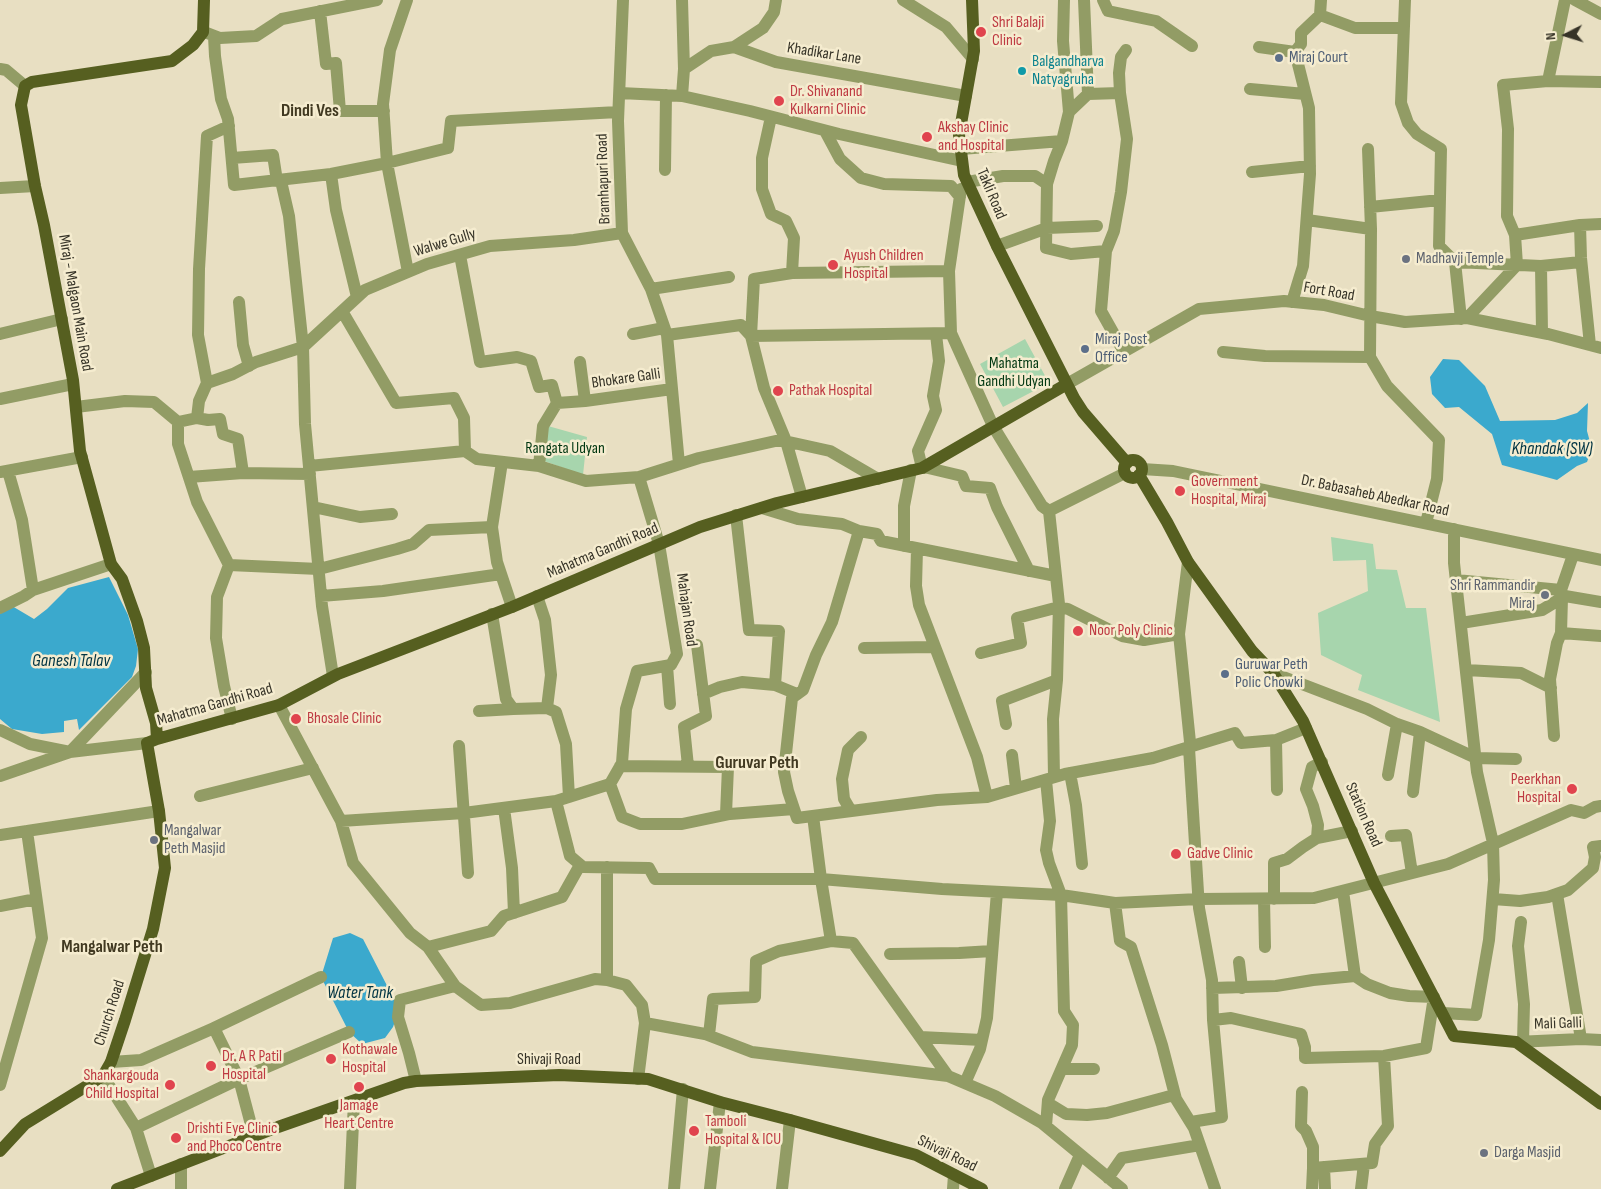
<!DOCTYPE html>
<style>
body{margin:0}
#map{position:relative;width:1601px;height:1189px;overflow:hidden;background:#e8dfc2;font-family:"Sofia Sans Condensed",sans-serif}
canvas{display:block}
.north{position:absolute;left:1541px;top:10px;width:50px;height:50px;-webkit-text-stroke:4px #f5eccf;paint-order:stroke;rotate:265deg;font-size:14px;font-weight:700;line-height:20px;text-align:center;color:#363327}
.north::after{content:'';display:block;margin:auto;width:18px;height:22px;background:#363327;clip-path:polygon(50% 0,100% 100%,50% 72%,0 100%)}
</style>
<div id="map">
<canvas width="1601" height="1189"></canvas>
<div class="north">N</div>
</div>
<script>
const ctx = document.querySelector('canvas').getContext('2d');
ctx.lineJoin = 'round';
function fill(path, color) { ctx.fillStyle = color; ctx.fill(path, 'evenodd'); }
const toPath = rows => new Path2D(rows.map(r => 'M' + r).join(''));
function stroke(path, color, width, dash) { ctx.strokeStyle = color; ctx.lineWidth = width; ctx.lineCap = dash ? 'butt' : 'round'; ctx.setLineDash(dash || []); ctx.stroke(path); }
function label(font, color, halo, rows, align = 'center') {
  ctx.font = font + ' "Sofia Sans Condensed",sans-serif'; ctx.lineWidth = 5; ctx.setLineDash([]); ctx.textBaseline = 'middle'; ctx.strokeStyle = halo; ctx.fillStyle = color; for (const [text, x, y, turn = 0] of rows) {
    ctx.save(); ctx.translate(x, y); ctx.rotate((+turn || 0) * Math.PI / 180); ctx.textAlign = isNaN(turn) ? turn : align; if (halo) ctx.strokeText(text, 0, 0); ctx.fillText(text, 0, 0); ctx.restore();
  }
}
const green = toPath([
 [1025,339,1049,383,1003,407,980,364],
 [548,426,587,437,583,475,544,461],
 [1331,537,1373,544,1376,569,1397,570,1406,608,1426,608,1440,722,1358,690,1362,675,1321,655,1318,613,1368,591,1366,560,1333,561]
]);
const water = toPath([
 [1443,359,1459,360,1485,386,1500,421,1555,420,1577,413,1588,403,1587,431,1590,442,1591,451,1587,462,1577,466,1557,480,1502,465,1492,434,1459,407,1445,408,1432,394,1430,377],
 [109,577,128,615,138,649,136,666,132,677,79,730,77,719,64,721,64,732,42,734,12,729,0,719,0,614,12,606,34,619,47,609,68,588],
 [350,933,363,939,399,1009,393,1027,385,1038,362,1044,349,1032,321,977,333,938]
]);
const minor = toPath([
 [407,0,390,50,383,104,387,163,408,272],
 [623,0,618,121,622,233,651,289,667,335,679,464],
 [682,0,684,69,682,96],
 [903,0,946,27,973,59],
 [1103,0,1108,11,1156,21,1192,46],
 [1405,0,1401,103,1408,123,1417,134,1441,149,1439,246,1455,262],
 [1575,0,1601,14],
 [320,11,326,64,336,63,340,111,384,111],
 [1320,15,1355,28,1403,28],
 [207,33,220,38,256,36,282,19,377,0],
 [214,36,215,56,221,99,228,119,234,185,331,174,387,163,448,148,451,121,618,112],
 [734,47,763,28,774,12,776,0],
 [1259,47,1295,52],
 [0,69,6,70,25,86],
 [684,69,711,51,734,47,776,62,966,96],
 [1548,81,1565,0],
 [1250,89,1305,94],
 [620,93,682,96,750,111,839,134,962,161],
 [1088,94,1120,93],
 [1069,112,1088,94,1084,0],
 [771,117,762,158,762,189,771,214,786,221,794,238,792,273],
 [825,131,840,159,861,178,884,184,951,186,960,197],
 [961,149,1062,141,1069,112,1063,41,1064,0],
 [1368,149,1371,229,1370,357,1387,386,1439,440,1437,479,1426,523],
 [232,158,273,155,277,181],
 [665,170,666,95],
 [1252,172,1310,166],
 [331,174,336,210,357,297],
 [281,181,289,216,303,347,305,424,322,606,333,676],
 [967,182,1003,176,1035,176,1047,184,1046,248,1071,254,1106,251],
 [1047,184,1054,161,1062,141],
 [0,188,35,186],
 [1370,207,1440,200],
 [1307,220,1371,229],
 [1580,225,1581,258,1590,345],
 [1515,235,1580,225,1601,224],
 [997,246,1047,228,1097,226],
 [460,255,480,362,517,357,531,361,539,387,552,385,557,403,543,426,539,466],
 [1541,266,1542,332],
 [651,289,729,277],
 [239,302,243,345,249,366],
 [1292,302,1303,266,1310,174,1309,108,1295,52,1301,44,1301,33,1320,15,1321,0],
 [342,311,396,403,454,398,464,418,465,451],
 [1467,318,1517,265,1515,235,1507,216,1508,129,1503,85,1548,81,1601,82],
 [1461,319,1455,262,1541,266,1581,262],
 [951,333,949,271,961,189],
 [0,334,62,319],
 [633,334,664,328],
 [667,335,741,325,751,336,951,333,993,426,1042,506,1049,511,1125,473],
 [1124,352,1101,311,1106,251,1114,231,1121,192,1127,139,1120,93,1119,73,1121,57,1126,50],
 [1223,352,1265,356,1370,357],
 [580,362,585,401],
 [207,383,233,374,256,362,303,347,365,290,427,264,490,246,574,240,622,233],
 [1067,384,1199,309,1284,301,1324,305,1370,316,1405,322,1467,318,1548,334,1601,348],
 [0,399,73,384],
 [557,403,585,401,672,389],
 [76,407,125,401,154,402,178,422,197,418,199,401,207,383,198,335,199,269,207,136,229,126],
 [197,418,208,420,220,419,223,434,238,439,243,473],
 [178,422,178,444,197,502,229,565],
 [502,462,492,527,497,562,512,607],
 [309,466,465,451,477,459,539,466,586,481,639,477,699,458,780,440,830,451,878,479],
 [924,467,962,476,966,486,990,488,997,507,1029,571],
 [922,468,918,451,936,410,933,396,939,361,936,334],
 [1142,469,1173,471,1601,560],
 [8,471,22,520,33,590],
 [0,472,82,457],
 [189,477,243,473,310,474],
 [802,497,786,441,764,388,751,336,754,279,792,273,949,271],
 [313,507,360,517,392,514],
 [762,508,798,519,842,524,859,531,877,534,881,541,1056,576],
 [1049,511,1059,604,1057,680,1053,719,1054,777],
 [736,515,749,630,779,631,775,685],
 [859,531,832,622,816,655,803,690,792,698,784,772,788,791,797,818,937,800,987,797,1065,774,1153,758,1235,733,1241,743,1276,740,1306,728],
 [904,546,904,506,911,470],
 [917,549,916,586,919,605,977,757,987,797],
 [1573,555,1561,590,1562,598,1561,633,1601,636],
 [1188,562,1179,634,1190,742,1189,748,1199,908,1212,980,1213,1020,1222,1117,1191,1122],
 [229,565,319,569,397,549,413,544,429,530,492,527],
 [229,565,217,597,216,638,224,686,232,719],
 [1456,580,1561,590],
 [321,596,383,591,501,574],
 [537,596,545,620,551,675,547,708,556,712,566,744,569,797],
 [0,608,24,596,33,590,111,564],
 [492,614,506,699,513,709,547,708],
 [1461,623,1542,610,1565,596,1601,602],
 [864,648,934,647],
 [981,653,1021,643,1017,618,1059,607,1068,609,1122,636,1144,640,1179,634],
 [667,666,670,704],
 [1466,670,1521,673,1551,688],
 [1273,673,1367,709,1397,724,1420,732,1476,758,1516,759],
 [703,694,720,687,742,682,775,685,797,694],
 [279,705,341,821,353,863,410,933,428,947,455,986,481,1005,510,1003,595,979,607,980,626,985,642,1005,645,1023,705,1034,752,1052,948,1076,995,1096,1042,1123,1122,1189],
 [479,711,513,709],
 [1006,724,1002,701,1057,680],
 [0,730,30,744,70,752,146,672],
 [1554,736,1550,679,1557,643,1561,633],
 [1276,740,1277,790],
 [459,746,468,873],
 [1012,755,1016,788],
 [620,766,728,767,726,814],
 [688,766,684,727,706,716,697,645],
 [1070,773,1076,805,1082,864],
 [1388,775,1397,724],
 [0,776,70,752,147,743],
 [1046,780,1050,821,1046,850,1049,863,1061,895,1064,1011,1073,1025,1072,1045,1048,1100,1046,1126],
 [610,784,622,817,640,824,682,824,730,814,794,809],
 [1413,792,1420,732],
 [200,796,313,768],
 [556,801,610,784,622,763,626,709,637,671,671,665,677,654,659,544,639,477],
 [504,808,512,868,514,913],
 [851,811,844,799,842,779,848,750,861,737],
 [813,816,821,879,831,941],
 [341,821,464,813,556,801,570,856,583,867,649,868,655,879,821,879,942,889,1061,895,1115,903,1199,899,1314,898,1448,864,1571,810,1584,813,1595,807,1601,806],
 [0,835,159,811],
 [1391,836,1406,835,1412,873],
 [1317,838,1352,831],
 [607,867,607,980],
 [1343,891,1355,976],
 [1557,894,1581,1039],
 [1264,899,1265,947],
 [1274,899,1274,863,1287,859,1303,847,1317,838,1318,825,1313,806,1306,789,1312,767,1322,762],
 [1493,899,1520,901,1548,897,1568,890,1593,868,1595,857,1593,847,1601,846],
 [1115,903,1120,941,1131,947,1162,1045,1176,1099,1194,1128,1215,1189],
 [0,906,36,899],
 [1521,922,1518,946,1524,1004,1523,1042],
 [428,947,491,931,504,916,562,897,580,865],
 [890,954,959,953,992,951],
 [1239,962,1242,988],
 [1212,988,1276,986,1313,980,1355,976,1367,984,1390,993,1409,996,1434,997,1426,1048,1384,1056,1305,1058,1305,1047,1301,1034,1231,1018,1213,1020],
 [1443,1013,1476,1015,1489,940,1494,880,1493,843,1477,772,1454,563,1454,529],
 [214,1028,239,1079,254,1136],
 [709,1035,713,999,755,997,756,961,779,951,831,941,853,943,948,1076],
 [920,1037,982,1040],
 [1516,1042,1581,1039,1601,1040],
 [111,1062,141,1060,214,1028,321,977],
 [1062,1069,1094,1069],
 [103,1076,136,1128,151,1176],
 [638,1079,645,1023],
 [416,1081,409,1053,398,1017,400,1000,455,986],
 [965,1083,980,1049,987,1018,997,892],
 [0,1085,42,938,27,831],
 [1302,1092,1301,1126,1306,1131,1313,1147,1313,1168],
 [1048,1103,1066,1114,1087,1115,1107,1113,1174,1095],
 [136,1128,239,1079,349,1032],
 [181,1164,181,1189],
 [1324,1167,1325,1189],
 [1108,1178,1122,1158,1200,1145],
 [350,1189,354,1101],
 [674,1189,683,1089],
 [710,1189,720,1102],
 [782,1189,790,1120],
 [953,1189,954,1175],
 [1065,1189,1080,1155],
 [1312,1189,1313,1168,1372,1163,1375,1144,1388,1126,1384,1056],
 [1361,1189,1364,1164]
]);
const major = toPath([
 [972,0,974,51,959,135,964,175,997,246,1074,398,1083,412,1127,463],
 '1124 469a9 9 0 1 1 18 0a9 9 0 1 1-18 0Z',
 [1139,475,1167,522,1188,562,1252,651,1273,673,1303,721,1374,883,1454,1036,1516,1042,1601,1104],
 [157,739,156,723,146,688,144,648,137,621,122,579,111,564,80,451,73,380,44,225,35,186,21,105,25,86,32,82,172,61,193,45,203,32,204,0],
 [0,1151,25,1124,103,1076,111,1062,125,1020,153,929,165,868,159,811,147,743,157,739,279,705,338,674,512,607,700,527,777,503,922,468,1067,384],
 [117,1189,278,1127,404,1083,416,1081,559,1075,648,1079,720,1102,790,1120,916,1155,982,1189]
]);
const markers = [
 [981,32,6,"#e0444e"],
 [1279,58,5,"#5c6f8a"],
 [1022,71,5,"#0f9aa8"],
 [779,101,6,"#e0444e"],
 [927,137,6,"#e0444e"],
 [1406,259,5,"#6b7280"],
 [833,265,6,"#e0444e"],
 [1085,349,5,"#5c6f8a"],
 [778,391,6,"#e0444e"],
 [1180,491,6,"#e0444e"],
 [1545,595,5,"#6b7280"],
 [1078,631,6,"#e0444e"],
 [1225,674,5,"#5c6f8a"],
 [296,719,6,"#e0444e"],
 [1572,789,6,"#e0444e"],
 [154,840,5,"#6b7280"],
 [1176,854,6,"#e0444e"],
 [331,1059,6,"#e0444e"],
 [211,1066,6,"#e0444e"],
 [170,1085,6,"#e0444e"],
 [359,1087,6,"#e0444e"],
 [694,1131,6,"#e0444e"],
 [176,1138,6,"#e0444e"],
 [1484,1153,5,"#6b7280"]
];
const healthNames = [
 ["Shri Balaji",992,23],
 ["Clinic",992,41],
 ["Dr. Shivanand",790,92],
 ["Kulkarni Clinic",790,110],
 ["Akshay Clinic",938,128],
 ["and Hospital",938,146],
 ["Ayush Children",844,256],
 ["Hospital",844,274],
 ["Pathak Hospital",789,391],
 ["Government",1191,482],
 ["Hospital, Miraj",1191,500],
 ["Noor Poly Clinic",1089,631],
 ["Bhosale Clinic",307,719],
 ["Peerkhan",1561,780,"right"],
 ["Hospital",1561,798,"right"],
 ["Gadve Clinic",1187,854],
 ["Kothawale",342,1050],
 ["Hospital",342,1068],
 ["Dr. A R Patil",222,1057],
 ["Hospital",222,1075],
 ["Shankargouda",159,1076,"right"],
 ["Child Hospital",159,1094,"right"],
 ["Jamage",359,1106,"center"],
 ["Heart Centre",359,1124,"center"],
 ["Tamboli",705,1122],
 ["Hospital & ICU",705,1140],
 ["Drishti Eye Clinic",187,1129],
 ["and Phoco Centre",187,1147]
];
const streetNames = [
 ["Khadikar Lane",824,54,9],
 ["Bramhapuri Road",604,179,-92],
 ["Takli Road",991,194,67],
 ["Walwe Gully",445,243,-17],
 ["Fort Road",1329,292,10],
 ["Miraj - Malgaon Main Road",75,303,80],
 ["Bhokare Galli",626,379,-8],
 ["Dr. Babasaheb Abedkar Road",1375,496,12],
 ["Mahatma Gandhi Road",603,551,-23],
 ["Mahajan Road",686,610,82],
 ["Mahatma Gandhi Road",215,705,-16],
 ["Station Road",1363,815,66],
 ["Church Road",110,1013,-72],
 ["Mali Galli",1558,1024,-2],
 ["Shivaji Road",549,1060],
 ["Shivaji Road",947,1154,26]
];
const serviceNames = [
 ["Miraj Court",1289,58],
 ["Miraj Post",1095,340],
 ["Office",1095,358],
 ["Guruwar Peth",1235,665],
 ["Polic Chowki",1235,683]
];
const cultureNames = [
 ["Balgandharva",1032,62],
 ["Natyagruha",1032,80]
];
const worshipNames = [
 ["Madhavji Temple",1416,259],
 ["Shri Rammandir",1535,586,"right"],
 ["Miraj",1535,604,"right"],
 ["Mangalwar",164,831],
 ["Peth Masjid",164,849],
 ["Darga Masjid",1494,1153]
];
const parkNames = [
 ["Mahatma",1014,364],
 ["Gandhi Udyan",1014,382],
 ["Rangata Udyan",565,449]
];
const neighbourhoodNames = [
 ["Dindi Ves",310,111],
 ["Guruvar Peth",757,763],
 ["Mangalwar Peth",112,947]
];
const waterNames = [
 ["Khandak (SW)",1552,449],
 ["Ganesh Talav",71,661],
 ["Water Tank",360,993]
];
fill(green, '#a7d5ad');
fill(water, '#3ba9cd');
stroke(minor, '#929c65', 12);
stroke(major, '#565f20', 12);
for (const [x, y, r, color] of markers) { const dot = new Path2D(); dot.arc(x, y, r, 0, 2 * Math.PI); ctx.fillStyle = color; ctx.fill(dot); stroke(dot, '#f5eccf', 2); }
label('16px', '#be3a42', '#f5eccf', healthNames, 'left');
label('16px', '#363327', '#f5eccf', streetNames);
label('16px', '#4e5e75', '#f5eccf', serviceNames, 'left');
label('16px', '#0d838f', '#f5eccf', cultureNames, 'left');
label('16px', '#5b616d', '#f5eccf', worshipNames, 'left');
label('16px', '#003711', '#f5eccf', parkNames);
label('bold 18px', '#413921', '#f5eccf', neighbourhoodNames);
label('italic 18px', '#003443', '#f5eccf', waterNames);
</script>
